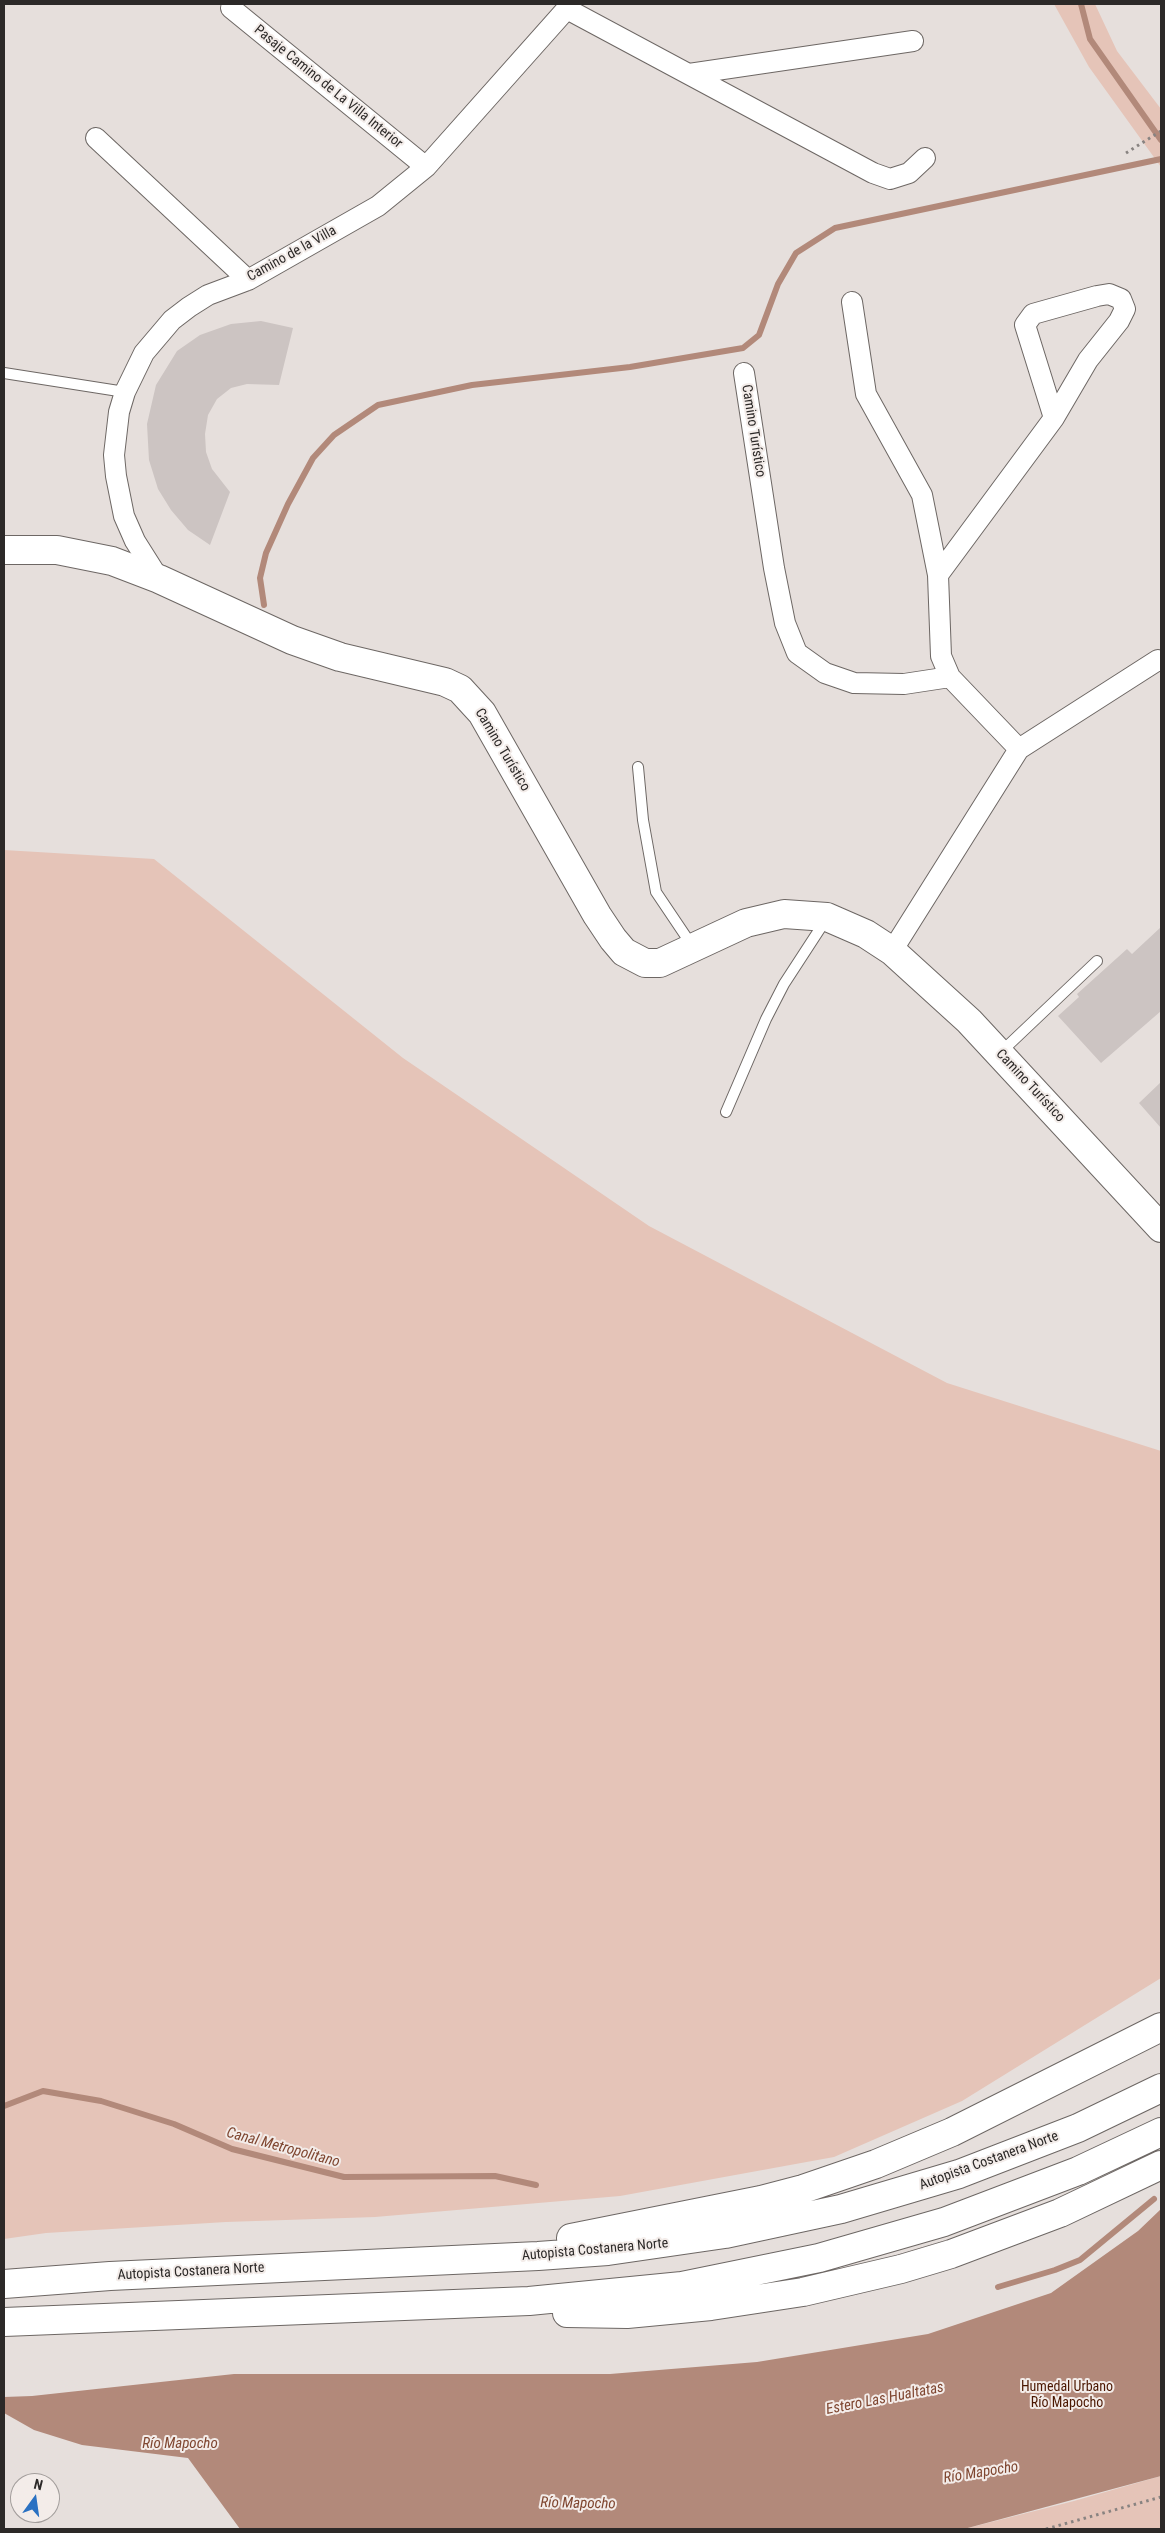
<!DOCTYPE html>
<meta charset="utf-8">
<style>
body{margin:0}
#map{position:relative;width:1165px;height:2533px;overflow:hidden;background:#e6dfdc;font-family:"Roboto Condensed",sans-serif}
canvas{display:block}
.frame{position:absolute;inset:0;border:5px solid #2c2928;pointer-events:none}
.north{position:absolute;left:10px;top:2473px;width:50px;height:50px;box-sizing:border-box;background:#f3ece9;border:1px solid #a39e9c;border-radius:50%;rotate:14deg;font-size:14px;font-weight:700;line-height:20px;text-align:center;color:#2c2928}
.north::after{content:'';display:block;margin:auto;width:18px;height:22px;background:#2a71c2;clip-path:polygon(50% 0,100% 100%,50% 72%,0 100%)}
</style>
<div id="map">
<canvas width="1165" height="2533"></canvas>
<div class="frame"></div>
<div class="north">N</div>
</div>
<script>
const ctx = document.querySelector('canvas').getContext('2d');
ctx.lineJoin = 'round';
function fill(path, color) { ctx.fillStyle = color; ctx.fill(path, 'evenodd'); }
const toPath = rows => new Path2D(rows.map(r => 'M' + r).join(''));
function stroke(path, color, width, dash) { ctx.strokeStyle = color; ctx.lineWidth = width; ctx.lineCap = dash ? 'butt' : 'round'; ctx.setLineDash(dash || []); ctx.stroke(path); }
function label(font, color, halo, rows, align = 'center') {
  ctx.font = font + ' "Roboto Condensed",sans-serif'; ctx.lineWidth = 4; ctx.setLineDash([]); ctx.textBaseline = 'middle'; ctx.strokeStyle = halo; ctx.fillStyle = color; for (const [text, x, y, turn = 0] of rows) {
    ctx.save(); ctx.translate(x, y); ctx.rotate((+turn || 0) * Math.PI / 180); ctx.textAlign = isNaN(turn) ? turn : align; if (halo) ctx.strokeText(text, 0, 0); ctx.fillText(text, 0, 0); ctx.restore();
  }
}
const green = toPath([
 [1054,4,1095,4,1117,51,1161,109,1161,167,1089,67],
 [4,850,154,859,403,1058,649,1226,947,1383,1161,1451,1161,1978,962,2101,834,2157,620,2196,375,2217,226,2222,46,2233,4,2239],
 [1161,2476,1161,2529,964,2529,1074,2501]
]);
const water = toPath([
 [1161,2209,1161,2476,964,2529,240,2529,188,2458,82,2445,34,2430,4,2413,4,2397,32,2396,234,2374,610,2374,757,2362,928,2334,1051,2293,1138,2231]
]);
const stream = toPath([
 [1081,4,1090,39,1161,140],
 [264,605,260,578,266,553,288,504,313,458,334,435,378,405,472,385,630,367,743,348,759,335,778,284,796,253,835,228,1161,159],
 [4,2106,43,2091,101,2101,174,2124,232,2149,344,2177,495,2176,536,2185],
 [998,2287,1055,2270,1080,2260,1154,2199]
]);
const building = toPath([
 [261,321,293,328,279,385,247,384,231,388,217,399,208,415,205,434,206,452,212,469,230,492,210,545,188,530,171,510,158,489,149,460,147,424,156,385,177,351,200,335,231,324],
 [1161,927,1161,1011,1101,1063,1058,1016,1079,997,1077,994,1127,949,1132,954],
 [1161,1082,1161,1128,1139,1103]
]);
const path = toPath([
 [1126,153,1161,131],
 [1046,2529,1161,2497]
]);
const lane = toPath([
 [4,373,125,392],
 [638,767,643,820,656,892,693,947],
 [1000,1053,1097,961],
 [726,1112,766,1019,784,984,825,921]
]);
const street = toPath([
 [231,8,426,167],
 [567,9,873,173,890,179,909,173,925,158],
 [689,74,913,41],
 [96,138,248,280],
 [852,302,866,394,922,495,938,575,941,656,950,677,1019,749],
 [744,373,774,568,785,623,797,653,825,673,854,683,904,684,950,677],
 [938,575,1054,418,1088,360,1119,321,1125,309,1121,299,1109,294,1097,296,1033,314,1025,325,1054,418],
 [159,579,135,541,124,516,116,476,114,455,119,412,125,392,144,353,172,320,189,307,208,295,248,280,378,206,426,167,571,4],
 [892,951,1019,749,1158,660,1161,661]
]);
const secondary = toPath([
 [4,550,57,550,112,561,159,579,292,640,340,657,445,682,460,689,482,713,597,915,613,939,624,952,645,963,660,963,746,923,784,914,827,917,866,934,892,951,969,1021,1161,1228]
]);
const highway = toPath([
 [571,2238,761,2200,803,2189,876,2164,952,2132,1161,2027],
 [4,2284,110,2276,538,2256,608,2251,725,2234,841,2209,959,2174,1078,2128,1161,2088],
 [567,2313,627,2314,711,2306,803,2292,901,2269,951,2254,1060,2213,1161,2165],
 [4,2322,529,2301,682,2286,819,2258,944,2222,1078,2171,1161,2132]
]);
const streetNames = [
 ["Pasaje Camino de La Villa Interior",328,87,39],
 ["Camino de la Villa",292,254,-29],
 ["Camino Turístico",753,431,81],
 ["Camino Turístico",502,750,59],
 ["Camino Turístico",1030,1086,47],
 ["Autopista Costanera Norte",989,2161,-20],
 ["Autopista Costanera Norte",595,2250,-5],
 ["Autopista Costanera Norte",191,2272,-3]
];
const parkNames = [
 ["Humedal Urbano",1067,2387],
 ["Río Mapocho",1067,2403]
];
const waterNames = [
 ["Canal Metropolitano",283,2148,15],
 ["Estero Las Hualtatas",885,2399,-11],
 ["Río Mapocho",180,2444],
 ["Río Mapocho",981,2473,-9],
 ["Río Mapocho",578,2504,1]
];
fill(green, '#e5c4b8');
fill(water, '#b2897a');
stroke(stream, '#b2897a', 6);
fill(building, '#ccc4c2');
stroke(lane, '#6d6764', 12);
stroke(street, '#6d6764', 22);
stroke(secondary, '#6d6764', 30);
stroke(highway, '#6d6764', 30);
stroke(path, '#888381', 3, [2.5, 4]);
stroke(lane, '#fff', 10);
stroke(street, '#fff', 20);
stroke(secondary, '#fff', 28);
stroke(highway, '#fff', 28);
label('14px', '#2c2928', '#f3ece9', streetNames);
label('14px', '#4b1701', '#f3ece9', parkNames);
label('italic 15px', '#7f4630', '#f3ece9', waterNames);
</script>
